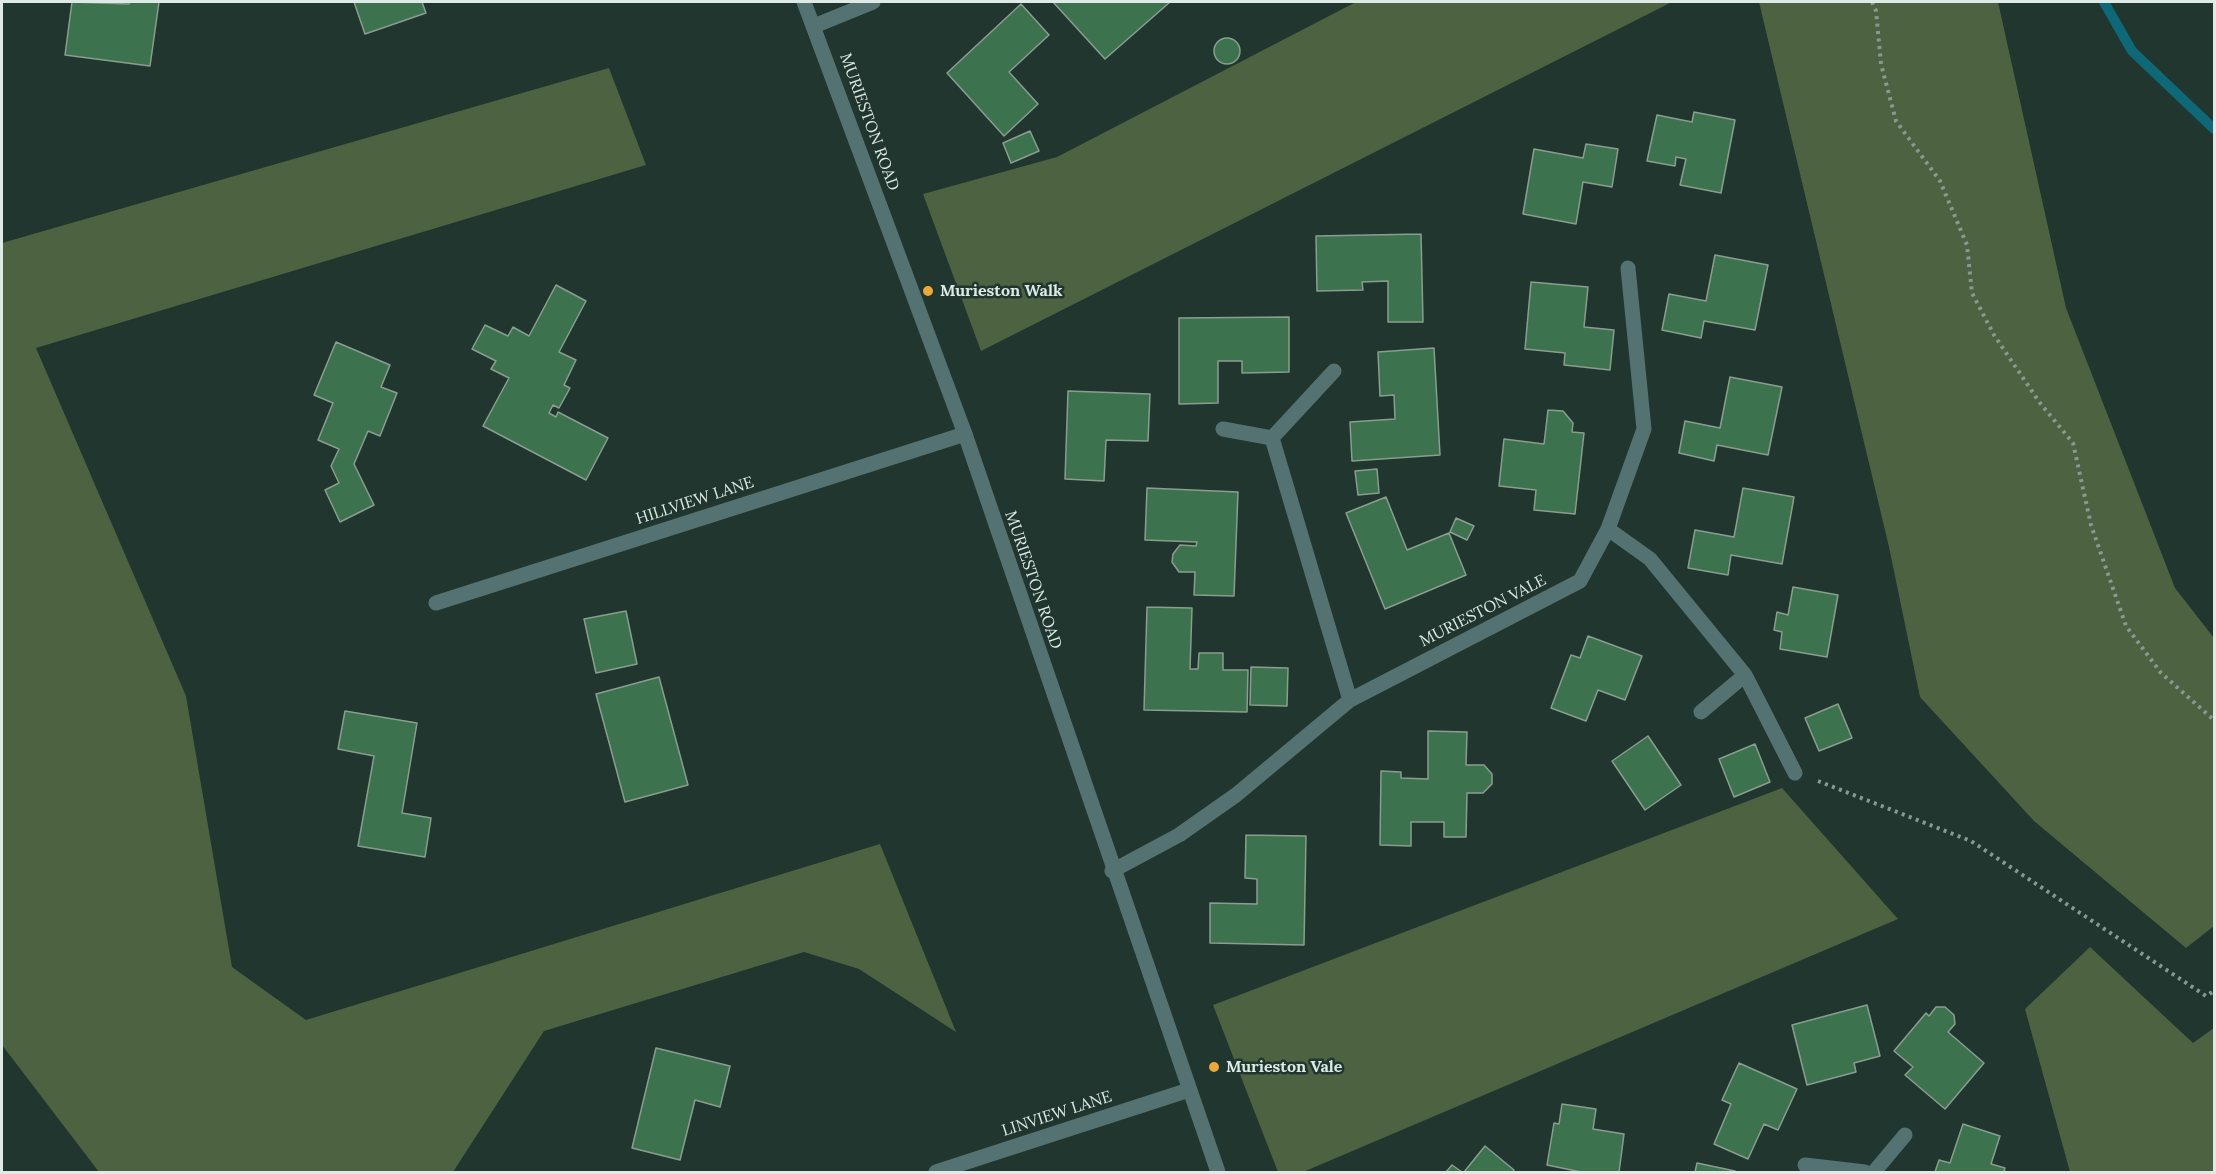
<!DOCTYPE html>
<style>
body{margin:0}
#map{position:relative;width:2216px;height:1174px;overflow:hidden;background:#20362f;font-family:Lora,serif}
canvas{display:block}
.frame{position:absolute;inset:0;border:3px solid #ddeae6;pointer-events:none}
</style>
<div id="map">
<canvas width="2216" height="1174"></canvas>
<div class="frame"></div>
</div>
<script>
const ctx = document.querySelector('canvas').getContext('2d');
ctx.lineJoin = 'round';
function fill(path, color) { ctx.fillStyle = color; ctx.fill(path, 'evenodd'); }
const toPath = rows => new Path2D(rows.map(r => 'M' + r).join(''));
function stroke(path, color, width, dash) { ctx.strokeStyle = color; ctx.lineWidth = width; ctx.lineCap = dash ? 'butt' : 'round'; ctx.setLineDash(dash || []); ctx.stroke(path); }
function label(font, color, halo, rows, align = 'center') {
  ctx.font = font + ' Lora,serif'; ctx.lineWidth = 5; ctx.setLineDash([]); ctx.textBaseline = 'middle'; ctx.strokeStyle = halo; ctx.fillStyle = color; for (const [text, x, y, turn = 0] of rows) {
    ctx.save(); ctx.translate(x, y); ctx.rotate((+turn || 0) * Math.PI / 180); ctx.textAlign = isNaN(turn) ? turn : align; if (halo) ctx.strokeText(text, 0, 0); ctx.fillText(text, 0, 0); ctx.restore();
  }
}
const green = toPath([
 [1356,2,1672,2,981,351,923,194,1057,157],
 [1759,2,1998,2,2066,308,2175,588,2214,638,2214,926,2186,948,2034,821,1920,697,1889,547],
 [609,68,646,165,36,348,186,696,232,967,306,1020,880,844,956,1032,859,969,804,952,544,1031,453,1172,99,1172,2,1045,2,243],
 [1782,788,1898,919,1303,1172,1278,1172,1213,1005],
 [2090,947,2193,1043,2214,1028,2214,1172,2070,1172,2025,1009]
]);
const stream = toPath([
 [2104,2,2132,51,2214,129]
]);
const building = toPath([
 [72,2,129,4,130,2,159,2,150,66,65,55,72,2],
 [354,2,422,2,426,13,365,34,354,2],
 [1053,2,1170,2,1105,59,1053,2],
 [1021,4,1049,35,1009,72,1038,104,1004,136,947,73,1021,4],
 '1214 51a13 13 0 1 1 26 0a13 13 0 1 1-26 0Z',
 [1694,112,1735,120,1721,193,1680,185,1686,159,1676,157,1675,166,1647,161,1657,115,1692,122,1694,112],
 [1030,131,1039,151,1011,163,1003,143,1030,131],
 [1586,144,1618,149,1612,187,1583,182,1576,224,1523,214,1534,149,1583,158,1586,144],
 [1421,234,1423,322,1388,322,1388,281,1362,282,1363,290,1317,291,1316,236,1421,234],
 [1715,255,1768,265,1755,330,1704,321,1701,338,1662,330,1669,294,1706,301,1715,255],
 [1531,282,1588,287,1584,327,1614,330,1610,370,1564,365,1565,353,1525,349,1531,282],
 [556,285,586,301,559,352,576,360,564,385,570,388,559,408,553,405,549,413,556,417,558,412,608,438,586,480,483,426,509,378,491,369,496,361,472,349,485,325,508,336,513,327,529,336,556,285],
 [1289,317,1289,372,1242,373,1242,361,1218,361,1218,403,1179,404,1179,318,1289,317],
 [336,342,390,365,381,387,397,393,380,436,368,431,354,464,374,505,340,522,325,490,339,483,331,466,339,449,318,440,333,403,314,395,336,342],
 [1434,348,1440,455,1352,461,1350,422,1395,419,1394,395,1380,396,1378,352,1434,348],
 [1730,377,1782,387,1768,455,1717,445,1714,461,1679,453,1685,421,1720,428,1730,377],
 [1068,391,1150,394,1148,441,1106,440,1104,481,1065,479,1068,391],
 [1548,410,1563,411,1573,423,1572,432,1584,433,1575,514,1534,510,1536,490,1499,486,1504,439,1544,444,1548,410],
 [1377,469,1379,493,1358,495,1355,471,1377,469],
 [1147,488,1238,492,1234,596,1194,595,1195,572,1179,572,1172,562,1173,554,1180,545,1196,546,1197,542,1145,540,1147,488],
 [1743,488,1794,497,1782,564,1731,555,1728,575,1688,568,1695,530,1734,537,1743,488],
 [1386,497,1407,550,1449,533,1466,575,1385,609,1346,513,1386,497],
 [1456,518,1474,526,1467,540,1450,532,1456,518],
 [1793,587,1838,595,1827,657,1780,649,1782,632,1774,630,1777,612,1788,615,1793,587],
 [1147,607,1192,608,1190,669,1198,669,1199,653,1223,653,1223,670,1248,670,1247,712,1144,710,1147,607],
 [626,611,637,664,596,673,584,619,626,611],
 [1588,636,1642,656,1625,700,1598,690,1586,721,1551,708,1571,655,1580,658,1588,636],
 [1251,667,1288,668,1287,706,1250,705,1251,667],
 [659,677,688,785,625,802,596,694,659,677],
 [1838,704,1852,738,1819,751,1805,718,1838,704],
 [345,711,417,723,402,813,431,818,425,857,358,846,374,756,338,749,345,711],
 [1428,731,1467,732,1466,765,1484,765,1492,774,1492,784,1483,793,1467,793,1466,837,1444,837,1444,822,1411,822,1411,846,1380,845,1381,771,1401,772,1401,778,1428,779,1428,731],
 [1648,736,1681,785,1645,810,1612,761,1648,736],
 [1755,744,1770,782,1734,797,1719,759,1755,744],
 [1246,835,1306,836,1304,945,1210,943,1210,903,1257,904,1257,879,1245,878,1246,835],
 [1867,1005,1880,1056,1854,1063,1856,1072,1807,1085,1792,1025,1867,1005],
 [1936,1007,1945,1007,1954,1015,1955,1024,1948,1032,1984,1063,1945,1109,1905,1075,1913,1067,1894,1051,1926,1013,1929,1016,1936,1007],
 [656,1048,730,1066,720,1107,695,1100,680,1160,632,1148,656,1048],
 [1739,1063,1797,1089,1778,1130,1764,1124,1748,1159,1714,1144,1731,1104,1722,1100,1739,1063],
 [1562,1104,1596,1109,1593,1129,1624,1134,1619,1172,1581,1172,1547,1165,1554,1123,1559,1124,1562,1104],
 [1963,1124,2000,1136,1991,1164,2005,1168,2004,1171,2007,1172,1935,1172,1939,1160,1950,1163,1963,1124],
 [1485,1146,1514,1170,1513,1172,1464,1172,1485,1146],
 [1697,1163,1735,1171,1735,1172,1695,1172,1697,1163],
 [1452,1165,1462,1172,1446,1172,1452,1165]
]);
const path = toPath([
 [1872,2,1876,11,1881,64,1896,121,1940,181,1967,245,1972,293,1994,335,2040,403,2073,443,2091,525,2126,626,2161,673,2214,720],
 [1818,781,1971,841,2206,996,2214,991]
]);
const minor = toPath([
 [814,26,873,2],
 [1272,438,1334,371],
 [1608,529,1650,559,1745,675,1795,773],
 [436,603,965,434],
 [1350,700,1580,581,1608,529,1644,429,1628,268],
 [1701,712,1745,675],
 [1112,871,1179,835,1236,795,1350,700,1272,438,1223,429],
 [1805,1165,1865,1172],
 [936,1172,1189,1090],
 [1874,1172,1905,1135]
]);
const tertiary = toPath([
 [804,2,965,434,1218,1172]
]);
const markers = [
 [928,291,6,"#eda83b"],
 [1214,1067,6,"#eda83b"]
];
const streetNames = [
 ["MURIESTON ROAD",869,122,70],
 ["HILLVIEW LANE",695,501,-18],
 ["MURIESTON ROAD",1033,580,71],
 ["MURIESTON VALE",1483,611,-27],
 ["LINVIEW LANE",1057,1114,-18]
];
const poiNames = [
 ["Murieston Walk",940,291],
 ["Murieston Vale",1226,1067]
];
fill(green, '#4d6241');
stroke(stream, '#0e6878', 10);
fill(building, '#3d724f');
stroke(building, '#8a9e8f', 1.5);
stroke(path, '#889994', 4, [3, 4.5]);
stroke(minor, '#537271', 15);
stroke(tertiary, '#537271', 15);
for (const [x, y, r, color] of markers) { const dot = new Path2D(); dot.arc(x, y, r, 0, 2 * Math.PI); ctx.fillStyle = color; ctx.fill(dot); stroke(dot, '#20362f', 2); }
label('16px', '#ddeae6', '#20362f', streetNames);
label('bold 16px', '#ddeae6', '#20362f', poiNames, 'left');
</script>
